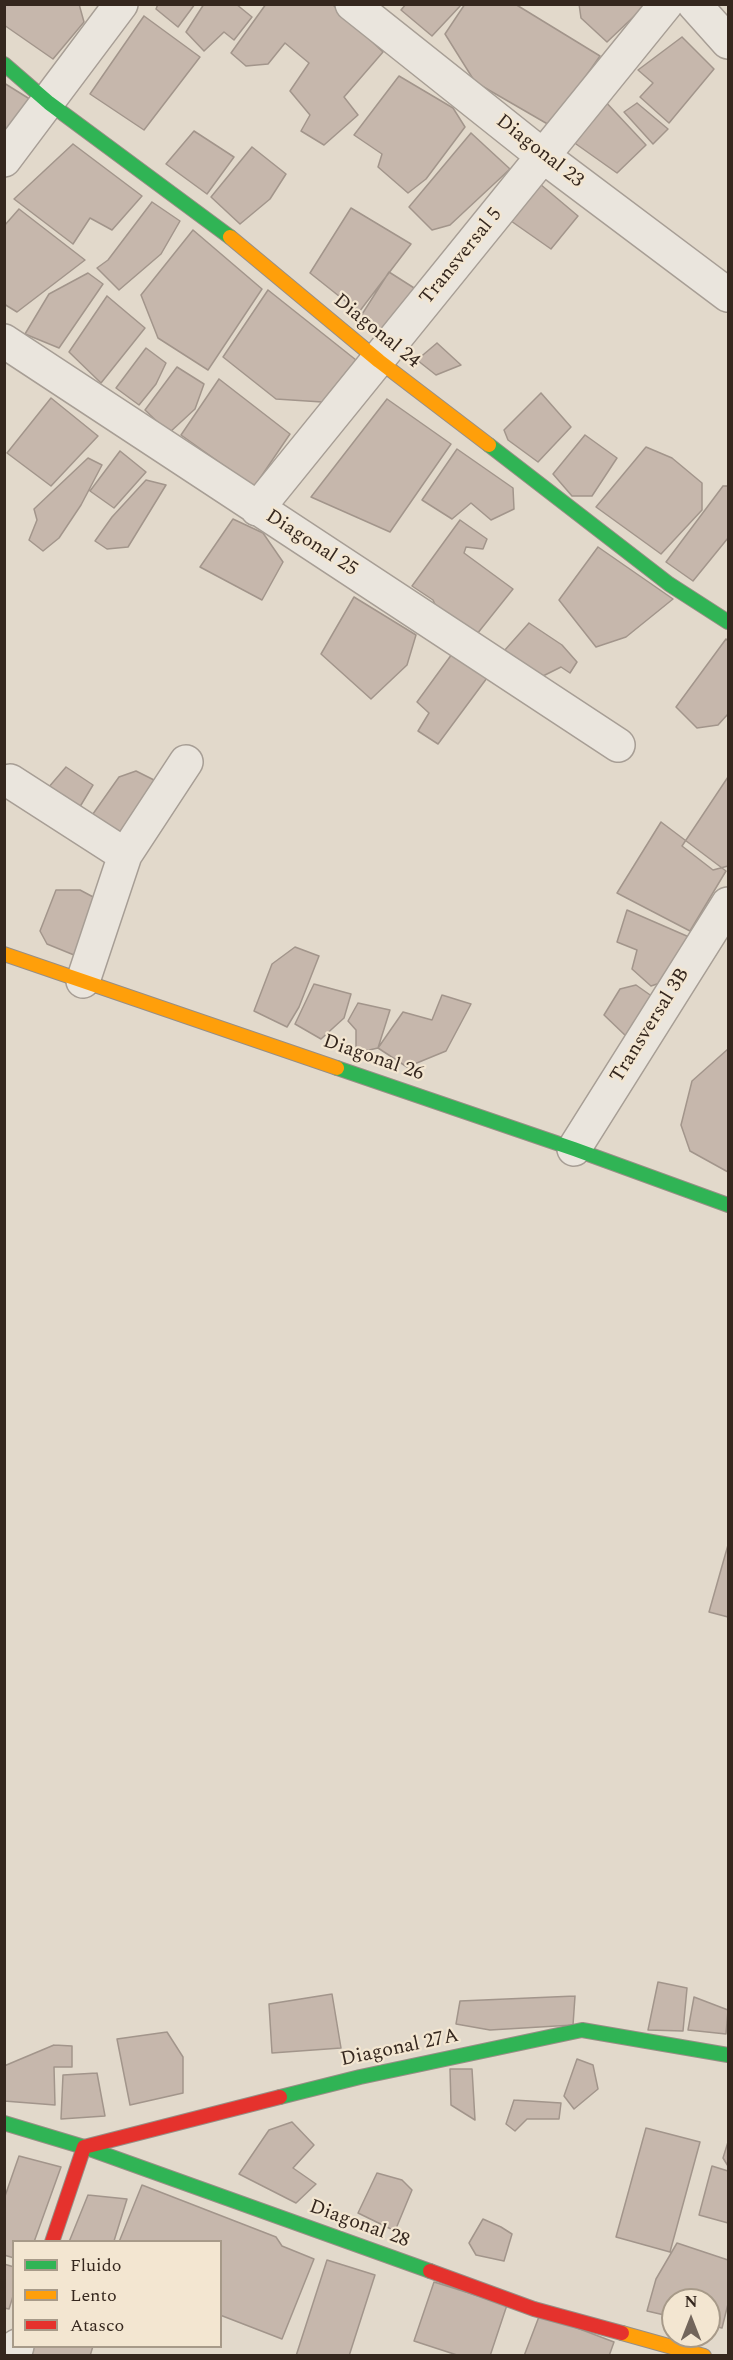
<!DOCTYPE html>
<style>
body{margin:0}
#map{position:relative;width:733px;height:2360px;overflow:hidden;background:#e2d9cb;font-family:Spectral,serif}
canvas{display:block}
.frame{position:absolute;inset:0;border:6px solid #35271e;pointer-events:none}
.legend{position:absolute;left:12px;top:2240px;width:210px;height:108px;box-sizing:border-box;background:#f3e6d1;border:2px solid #a79a89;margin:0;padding:8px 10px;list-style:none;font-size:18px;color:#35271e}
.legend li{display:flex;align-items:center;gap:12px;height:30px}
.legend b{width:30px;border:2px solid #a79a89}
.north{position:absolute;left:661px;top:2288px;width:60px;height:60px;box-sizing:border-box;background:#f3e6d1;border:2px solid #a79a89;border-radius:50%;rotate:0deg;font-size:16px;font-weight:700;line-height:24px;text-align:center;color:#35271e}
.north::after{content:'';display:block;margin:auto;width:21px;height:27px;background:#72655b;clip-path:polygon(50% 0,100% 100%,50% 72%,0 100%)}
</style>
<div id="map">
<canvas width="733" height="2360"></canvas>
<div class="frame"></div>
<ul class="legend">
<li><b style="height:8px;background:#30b455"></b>Fluido</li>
<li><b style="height:8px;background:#ff9f0a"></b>Lento</li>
<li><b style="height:8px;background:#e5322d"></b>Atasco</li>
</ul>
<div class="north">N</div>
</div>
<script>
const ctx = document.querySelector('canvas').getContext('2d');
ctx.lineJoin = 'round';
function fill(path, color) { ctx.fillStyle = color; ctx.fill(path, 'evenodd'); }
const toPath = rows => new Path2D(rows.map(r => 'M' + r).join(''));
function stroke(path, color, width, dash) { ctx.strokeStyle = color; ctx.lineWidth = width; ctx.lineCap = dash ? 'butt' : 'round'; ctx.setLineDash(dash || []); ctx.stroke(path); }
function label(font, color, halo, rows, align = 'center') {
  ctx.font = font + ' Spectral,serif'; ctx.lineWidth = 4.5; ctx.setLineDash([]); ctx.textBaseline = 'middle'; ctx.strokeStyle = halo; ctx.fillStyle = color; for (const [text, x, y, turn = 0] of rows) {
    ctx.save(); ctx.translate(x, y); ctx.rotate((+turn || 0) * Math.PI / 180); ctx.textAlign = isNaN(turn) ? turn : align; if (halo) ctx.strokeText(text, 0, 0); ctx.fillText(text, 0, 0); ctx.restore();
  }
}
const building = toPath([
 [4,4,79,4,84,22,53,59,4,25,4,4],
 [158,4,195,4,178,27,156,9,158,4],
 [204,4,236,4,252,17,234,40,224,32,204,51,186,32,204,4],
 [266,4,332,4,383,52,344,97,358,115,324,145,301,131,310,115,290,91,309,63,285,43,268,64,246,66,231,53,266,4],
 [406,4,462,4,432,36,401,10,406,4],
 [465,4,515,4,600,56,551,126,475,82,445,34,465,4],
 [579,4,647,4,607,42,581,18,579,4],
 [144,16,200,57,144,130,90,94,144,16],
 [682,37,714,69,669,123,640,97,653,83,638,70,682,37],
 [399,76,453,108,465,127,426,179,408,193,378,167,382,154,354,135,399,76],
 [4,83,36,103,4,142,4,83],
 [602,98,646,145,617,173,569,139,602,98],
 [637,103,668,129,653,144,624,112,637,103],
 [194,131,234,157,207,194,166,164,194,131],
 [471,133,510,169,450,225,432,230,409,207,471,133],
 [73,144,142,196,112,230,90,218,73,244,14,199,73,144],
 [252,147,286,174,270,199,240,224,211,197,252,147],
 [540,184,578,216,551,249,511,221,540,184],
 [152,202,180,221,161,254,119,290,97,268,108,260,152,202],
 [351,208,411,244,359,312,310,273,351,208],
 [19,209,85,260,17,312,4,304,4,226,19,209],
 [193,230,262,289,208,370,158,338,141,295,193,230],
 [389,272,422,293,387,340,359,319,389,272],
 [88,273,103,284,59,348,25,334,49,294,88,273],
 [268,290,356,360,322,402,276,399,223,357,268,290],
 [107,296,145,328,101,383,69,352,107,296],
 [437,343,461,365,436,375,417,360,437,343],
 [146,348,166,363,156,384,139,405,116,388,146,348],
 [177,367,204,384,195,409,169,433,145,410,177,367],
 [219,379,290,434,254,487,181,435,219,379],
 [541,393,571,427,538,462,508,440,504,430,541,393],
 [51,398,98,436,51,486,7,453,51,398],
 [387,399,451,444,390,532,311,497,387,399],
 [585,435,617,458,592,496,572,496,553,474,585,435],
 [646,447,672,458,702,483,702,510,661,554,596,507,646,447],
 [457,449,513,488,514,509,491,520,471,503,452,519,422,500,457,449],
 [120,451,146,472,114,508,90,491,120,451],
 [88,458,102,465,81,505,59,538,43,551,29,540,37,520,34,509,88,458],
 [146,480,166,485,128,547,107,549,95,541,112,517,146,480],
 [723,486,728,486,728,538,693,581,666,562,723,486],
 [233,519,263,533,283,562,262,600,200,567,233,519],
 [460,520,487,539,483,549,466,547,464,553,513,589,477,634,439,613,433,600,412,586,460,520],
 [598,547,673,599,626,637,596,647,559,600,598,547],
 [354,597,416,635,407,665,371,699,321,654,354,597],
 [529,623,562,645,577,662,570,673,561,667,537,679,504,651,529,623],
 [726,639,728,641,728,714,718,725,697,728,676,707,726,639],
 [452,654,487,678,438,744,418,731,429,713,417,702,452,654],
 [66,767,93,785,78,810,48,788,66,767],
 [136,771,156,781,123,842,88,821,119,777,136,771],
 [728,777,728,866,713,870,682,846,728,777],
 [661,822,726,871,690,931,617,893,661,822],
 [56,890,80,890,97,899,74,955,47,944,40,931,56,890],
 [627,910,689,937,669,980,651,986,632,969,637,950,617,942,627,910],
 [295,947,319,956,299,1007,287,1027,254,1011,272,964,295,947],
 [314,984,351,994,344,1018,321,1039,295,1024,314,984],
 [636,985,653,997,627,1037,604,1015,620,989,636,985],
 [442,995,471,1004,446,1051,407,1067,378,1048,403,1012,432,1020,442,995],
 [358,1003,390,1010,378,1048,356,1053,356,1030,348,1021,358,1003],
 [728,1049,728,1172,690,1151,681,1125,692,1081,728,1049],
 [728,1545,728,1617,709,1612,728,1545],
 [658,1982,687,1988,683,2031,648,2030,658,1982],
 [332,1994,341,2048,272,2053,269,2004,332,1994],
 [575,1996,573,2025,490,2030,456,2024,460,2001,575,1996],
 [694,1997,728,2010,726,2034,688,2030,694,1997],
 [167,2032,183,2057,183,2093,130,2105,117,2039,167,2032],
 [54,2045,72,2046,72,2067,54,2067,55,2105,4,2101,4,2066,54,2045],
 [577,2059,593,2065,598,2089,574,2109,564,2096,577,2059],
 [450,2069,472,2069,475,2120,451,2105,450,2069],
 [97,2073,105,2116,61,2119,63,2075,97,2073],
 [514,2100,561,2103,559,2119,527,2119,515,2131,506,2124,514,2100],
 [292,2122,314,2145,293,2168,316,2184,296,2203,239,2174,269,2130,292,2122],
 [646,2128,700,2142,670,2252,616,2237,646,2128],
 [728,2142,728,2166,723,2158,728,2142],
 [19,2156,61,2167,34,2242,14,2242,14,2258,4,2255,4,2199,19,2156],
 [712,2166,728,2171,728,2223,699,2215,712,2166],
 [377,2173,402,2180,412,2190,395,2231,358,2213,377,2173],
 [142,2185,276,2237,282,2246,314,2259,282,2339,220,2315,220,2242,119,2242,142,2185],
 [88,2195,127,2199,114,2241,69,2242,88,2195],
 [483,2219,501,2227,512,2234,504,2261,476,2255,469,2243,483,2219],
 [677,2243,728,2260,728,2304,722,2328,709,2325,709,2300,673,2300,673,2317,647,2311,656,2279,677,2243],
 [327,2260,375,2275,349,2356,296,2356,327,2260],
 [4,2264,14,2267,14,2293,9,2309,4,2308,4,2264],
 [434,2282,507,2305,490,2356,460,2356,414,2341,434,2282],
 [540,2314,614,2342,609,2356,524,2356,540,2314],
 [23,2346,93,2346,90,2356,21,2356,23,2346]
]);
const street = toPath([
 [352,4,543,156,728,295],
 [694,4,728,42],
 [4,160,121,4],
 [4,341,618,745],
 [257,509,666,4],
 [10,781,125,855],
 [83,981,125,855,186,762],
 [574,1149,728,904],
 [14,2356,17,2346]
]);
const fast = toPath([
 [4,64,49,103,230,237],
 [489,445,669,584,728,622],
 [337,1068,574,1149,728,1205],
 [280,2097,360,2077,582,2030,728,2055],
 [4,2123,84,2147,430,2271]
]);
const slow = toPath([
 [230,237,379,361,489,445],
 [4,954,337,1068],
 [622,2333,704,2356]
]);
const jam = toPath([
 [52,2242,84,2147,280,2097],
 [430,2271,534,2309,622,2333]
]);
const streetNames = [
 ["Diagonal 23",539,152,38],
 ["Transversal 5",462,257,-51],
 ["Diagonal 24",376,332,39],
 ["Diagonal 25",311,544,33],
 ["Transversal 3B",651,1026,-58],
 ["Diagonal 26",373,1059,19],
 ["Diagonal 27A",400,2049,-12],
 ["Diagonal 28",359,2225,20]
];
fill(building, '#c6b7ac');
stroke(building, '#a2958b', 1.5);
stroke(street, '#a79e95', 36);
stroke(fast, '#978e85', 16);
stroke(slow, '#978e85', 16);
stroke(jam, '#978e85', 16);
stroke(street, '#eae5dd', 33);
stroke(fast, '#30b455', 14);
stroke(slow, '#ff9f0a', 14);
stroke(jam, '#e5322d', 14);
label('20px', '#35271e', '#f3e6d1', streetNames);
</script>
